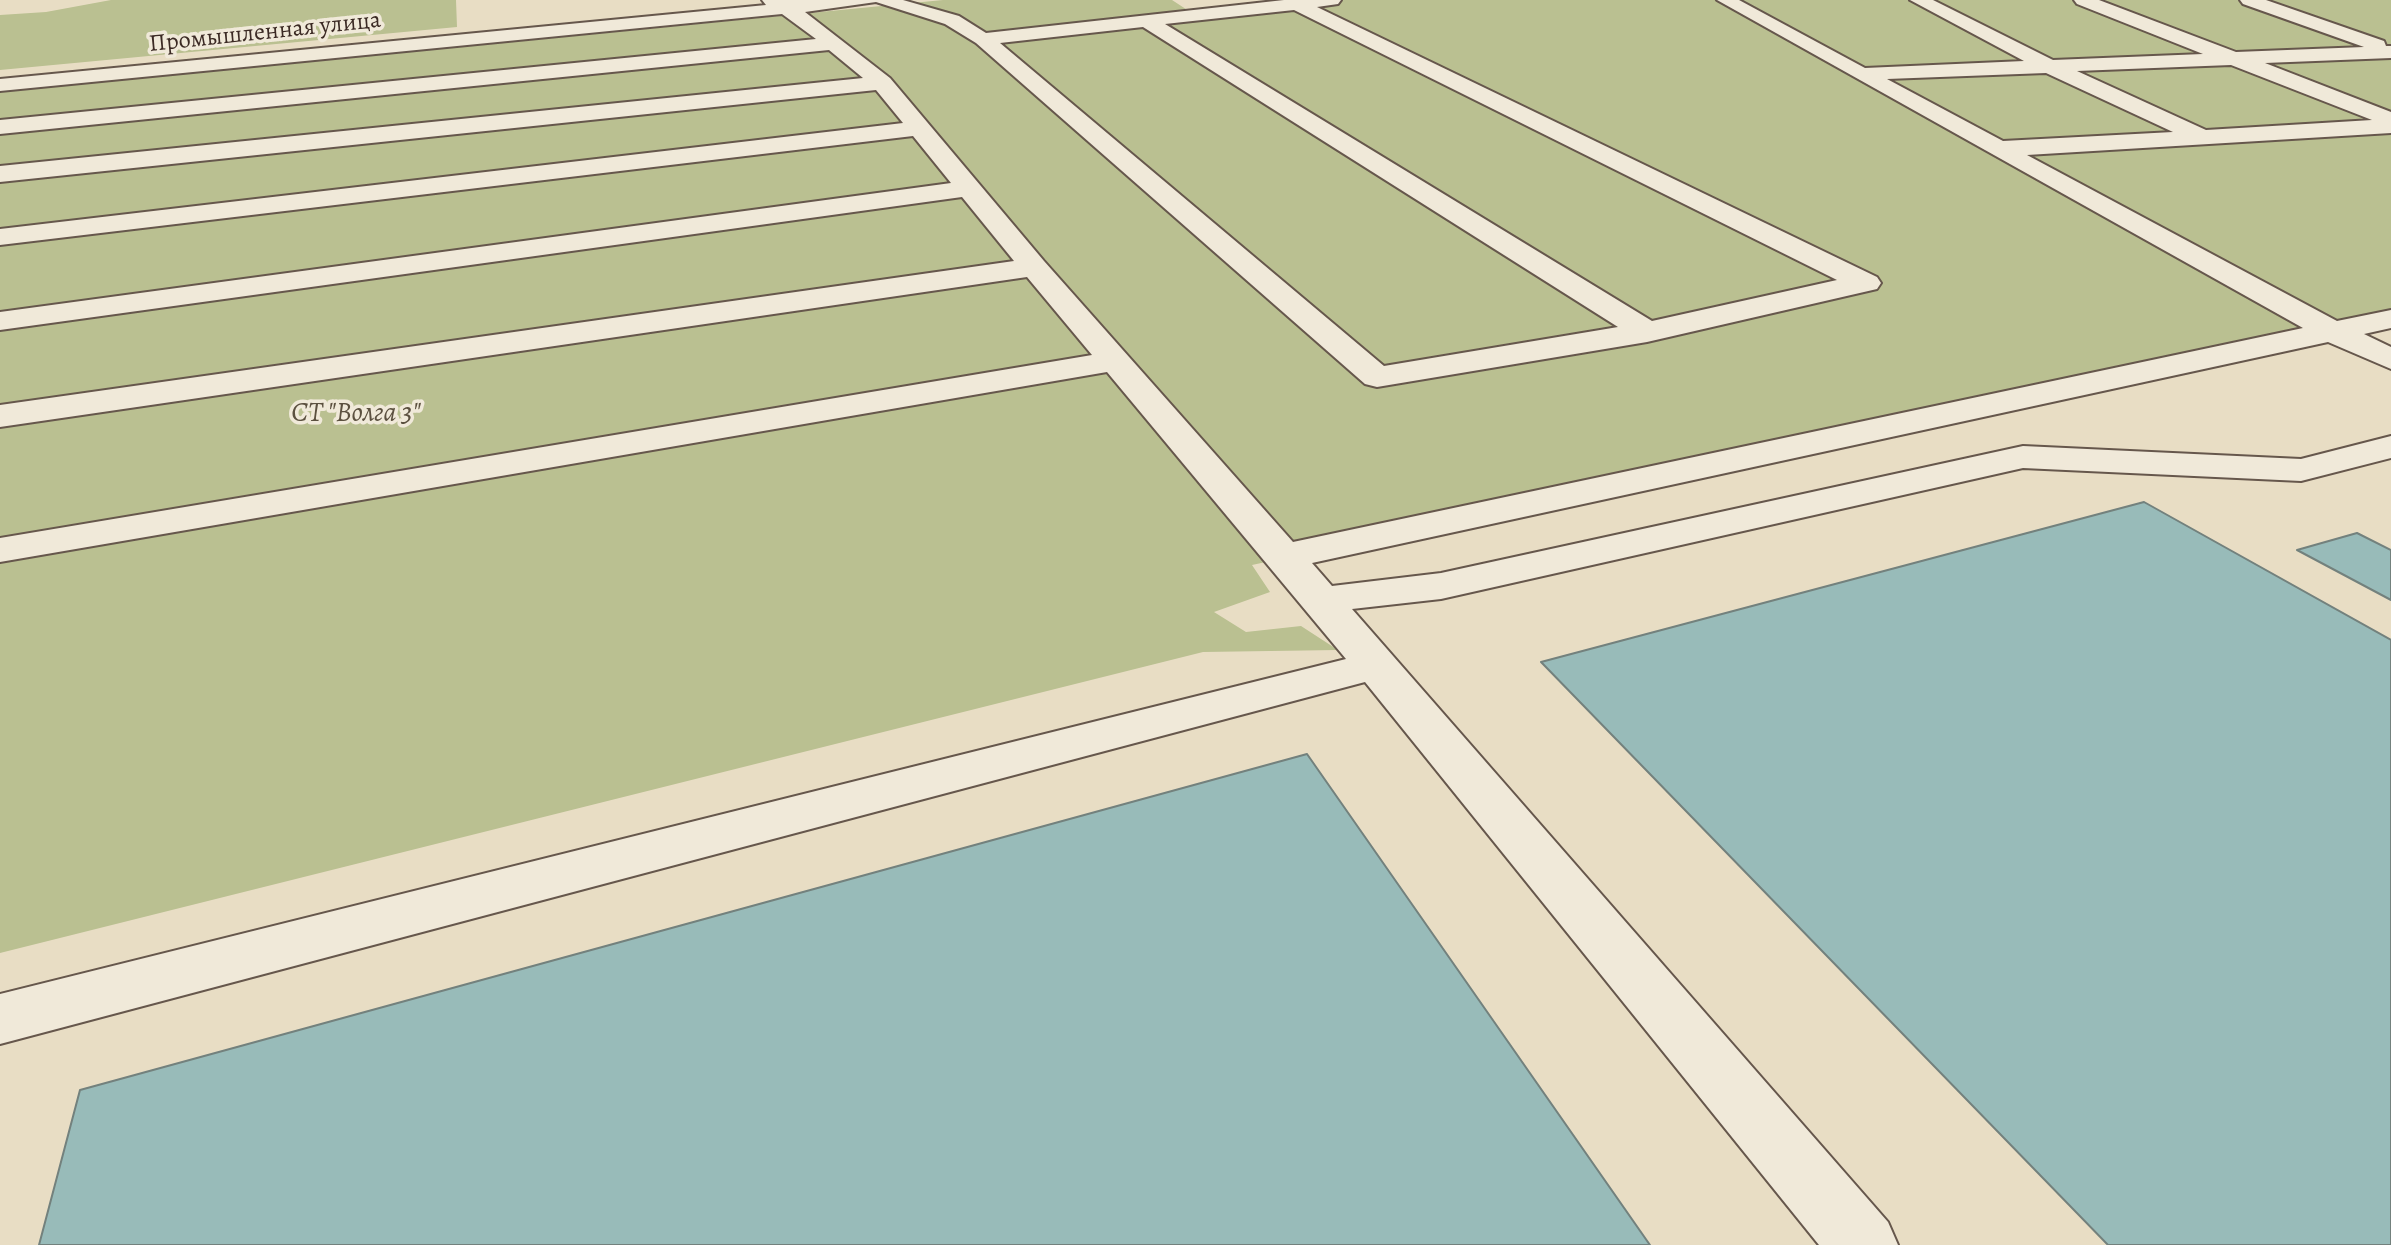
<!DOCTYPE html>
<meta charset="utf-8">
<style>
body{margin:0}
canvas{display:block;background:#e8ddc4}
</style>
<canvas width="2391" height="1245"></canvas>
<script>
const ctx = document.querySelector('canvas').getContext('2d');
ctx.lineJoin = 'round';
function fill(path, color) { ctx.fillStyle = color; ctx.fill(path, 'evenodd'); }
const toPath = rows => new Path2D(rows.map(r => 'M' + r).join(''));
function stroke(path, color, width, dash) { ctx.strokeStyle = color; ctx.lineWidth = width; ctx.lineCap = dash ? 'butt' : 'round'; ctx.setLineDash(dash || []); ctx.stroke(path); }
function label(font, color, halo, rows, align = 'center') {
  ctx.font = font + ' Alegreya,serif'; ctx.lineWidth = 7; ctx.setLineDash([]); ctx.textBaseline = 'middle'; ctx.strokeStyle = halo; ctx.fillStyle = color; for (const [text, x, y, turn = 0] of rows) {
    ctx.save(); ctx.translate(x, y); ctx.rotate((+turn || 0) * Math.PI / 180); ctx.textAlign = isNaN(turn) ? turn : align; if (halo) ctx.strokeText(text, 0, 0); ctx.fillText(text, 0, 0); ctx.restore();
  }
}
const green = toPath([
 [111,0,456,0,457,27,0,70,0,15,46,12],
 [943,0,1172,0,1195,15,1332,0,2391,0,2391,319,1252,565,1270,592,1214,612,1246,632,1301,626,1338,650,1203,652,0,953,0,92]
]);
const water = toPath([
 [2144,502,2391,640,2391,1245,2108,1245,1541,662,2144,502],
 [2357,533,2391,550,2391,600,2297,550,2357,533],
 [1307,754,1650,1245,39,1245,80,1090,1307,754]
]);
const minor = toPath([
 [762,0,903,0,959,16,986,33,1284,0,1341,0,1338,4,1317,7,1877,277,1881,283,1877,289,1647,342,1377,387,1365,384,976,43,945,24,876,2,805,12,890,78,1044,261,1293,542,2303,328,1717,0,1739,0,1865,68,2024,61,1910,0,1933,0,2053,60,2203,54,2077,4,2074,0,2099,0,2236,52,2364,47,2243,4,2240,0,2266,0,2384,41,2386,46,2391,46,2391,58,2265,63,2391,112,2391,133,2027,155,2337,321,2391,310,2391,328,2364,334,2391,347,2391,369,2328,342,1312,563,1332,586,1441,573,2023,446,2301,459,2391,436,2391,458,2301,481,2023,468,1441,599,1352,609,1888,1222,1898,1245,1819,1245,1365,682,0,1044,0,994,1346,659,1107,372,0,562,0,538,1092,355,1027,277,0,427,0,405,1014,261,962,197,0,330,0,312,951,183,913,136,0,245,0,229,903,123,876,90,0,182,0,166,863,78,829,50,0,134,0,120,816,39,782,14,0,91,0,79,766,5,762,0],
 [1294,10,1837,280,1652,321,1165,24,1294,10],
 [1143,27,1618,327,1384,366,1000,43,1143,27],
 [2231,65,2372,120,2206,130,2077,71,2231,65],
 [2046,73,2173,132,2003,141,1887,79,2046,73]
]);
const farStreetnames = [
 ["Промышленная улица",265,33,-6]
];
const parkNames = [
 ["СТ \"Волга 3\"",356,414]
];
fill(green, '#bac091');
fill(water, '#98bbb9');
stroke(water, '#73817d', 2);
stroke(minor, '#66574c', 4);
fill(minor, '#f0e9d9');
label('24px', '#3b2a24', '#f0e9d9', farStreetnames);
label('italic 28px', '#5b503f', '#f0e9d9', parkNames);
</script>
